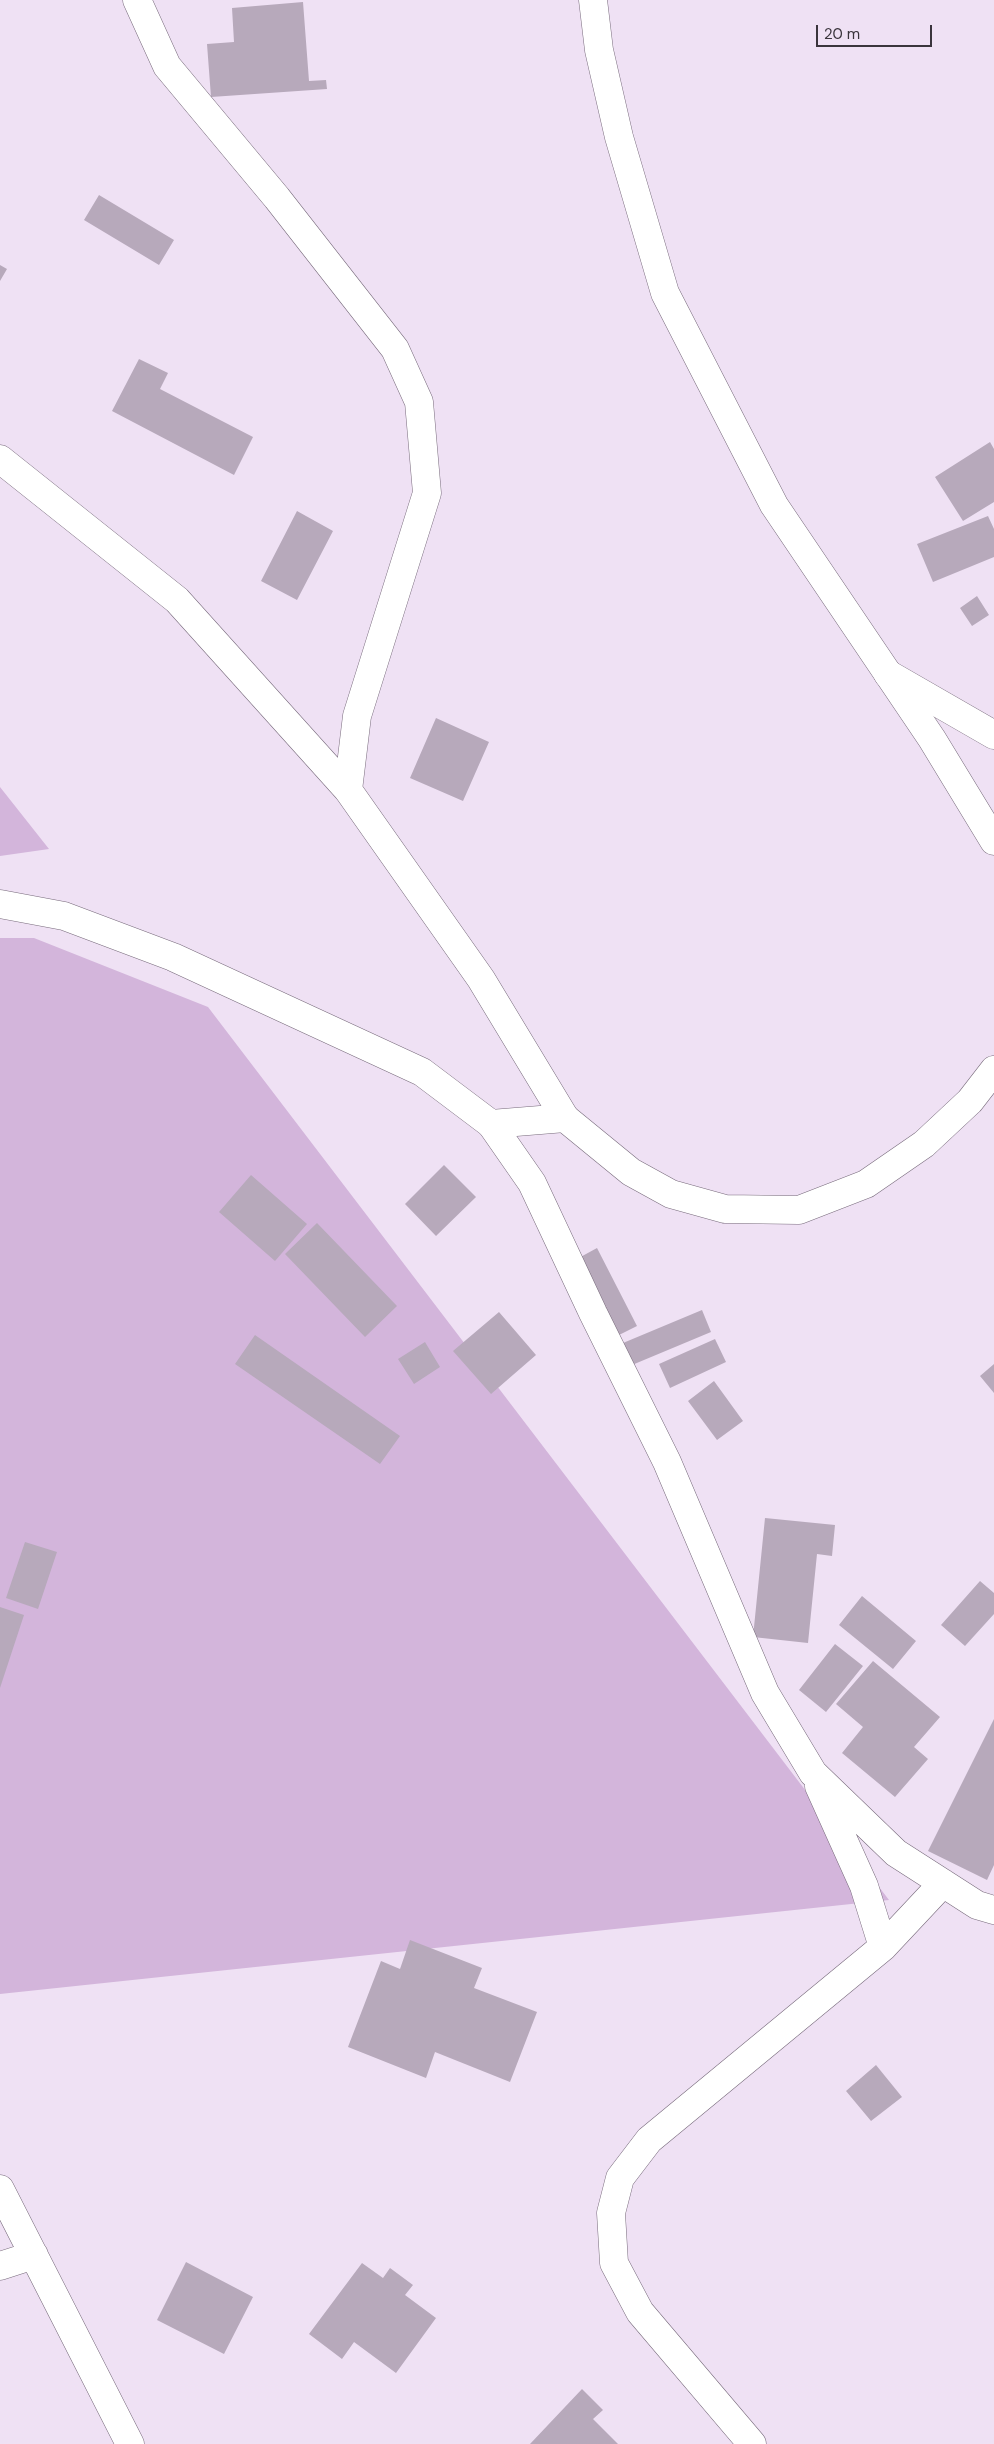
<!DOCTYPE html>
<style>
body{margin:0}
#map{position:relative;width:994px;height:2444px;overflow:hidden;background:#efe1f4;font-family:"DM Sans",sans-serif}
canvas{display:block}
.scale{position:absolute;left:816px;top:25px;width:116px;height:22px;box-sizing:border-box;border:2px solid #3a343c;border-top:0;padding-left:6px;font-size:15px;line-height:18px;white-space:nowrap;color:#3a343c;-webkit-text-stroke:4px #efe1f4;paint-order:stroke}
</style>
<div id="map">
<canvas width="994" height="2444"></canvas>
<div class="scale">20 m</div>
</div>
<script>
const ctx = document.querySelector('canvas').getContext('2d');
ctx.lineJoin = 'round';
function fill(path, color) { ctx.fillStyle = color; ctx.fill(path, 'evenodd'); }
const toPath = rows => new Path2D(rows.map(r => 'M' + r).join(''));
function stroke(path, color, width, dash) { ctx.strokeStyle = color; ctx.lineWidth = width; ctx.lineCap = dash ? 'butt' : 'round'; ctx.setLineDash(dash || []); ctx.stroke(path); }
const green = toPath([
 [0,787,49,849,0,856],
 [0,938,34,938,208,1007,889,1900,0,1994]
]);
const building = toPath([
 [303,2,309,81,326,80,327,89,211,97,207,44,234,42,232,8],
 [99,195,174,240,159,265,84,220],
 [0,265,7,269,0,281],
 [139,359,168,373,160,389,253,437,234,475,112,411],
 [990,442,994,449,994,502,963,521,935,477],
 [297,511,333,531,297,600,261,581],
 [988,516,994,529,994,557,933,582,917,544],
 [977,596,989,615,972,626,960,608],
 [436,718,489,742,463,801,410,778],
 [444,1165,476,1197,436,1236,405,1204],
 [251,1175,307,1224,275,1261,219,1212],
 [317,1223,397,1306,365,1337,285,1254],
 [597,1248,637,1326,615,1337,575,1260],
 [702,1310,711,1332,632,1365,623,1343],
 [499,1312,536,1355,491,1394,453,1351],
 [255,1335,400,1436,380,1464,235,1364],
 [715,1339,726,1362,670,1388,659,1364],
 [425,1342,440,1367,414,1384,398,1359],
 [994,1364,994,1393,980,1376],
 [714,1381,743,1421,717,1440,688,1401],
 [765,1518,835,1525,832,1556,817,1554,808,1643,753,1637],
 [25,1542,57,1552,38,1609,6,1598],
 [980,1581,994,1593,994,1614,965,1646,941,1625],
 [862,1596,916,1641,893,1669,839,1625],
 [0,1607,24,1615,0,1688],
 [835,1644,863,1666,826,1712,799,1690],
 [873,1661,940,1717,914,1747,928,1759,895,1797,842,1753,863,1727,836,1704],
 [994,1719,994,1865,987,1880,928,1851],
 [410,1940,482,1968,474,1988,537,2012,510,2082,435,2052,426,2078,348,2047,381,1961,400,1969],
 [876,2065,902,2097,871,2121,846,2091],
 [186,2262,253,2297,224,2354,157,2320],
 [362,2263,383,2278,390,2268,413,2285,405,2295,436,2318,396,2373,354,2342,342,2359,309,2334],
 [582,2389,603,2410,593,2419,618,2444,530,2444]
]);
const minor = toPath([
 [137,0,167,66,277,198,395,349,419,402,427,493,357,716,348,790],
 [0,459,177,600,348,790,481,979,565,1118],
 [888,674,994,735],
 [491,1124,532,1183,593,1313,667,1462,765,1693,813,1773,896,1853,977,1905,994,1910],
 [819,1786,864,1886,883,1947],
 [0,2189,130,2444],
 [0,2266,34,2255],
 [752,2444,640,2312,614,2263,611,2213,620,2178,649,2140,883,1947,943,1883]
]);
const tertiary = toPath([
 [593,0,599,50,619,137,665,293,774,505,932,739,994,841],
 [0,904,64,916,173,957,422,1072,491,1124,565,1118,631,1172,671,1194,725,1209,799,1210,866,1184,924,1144,970,1101,994,1070]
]);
fill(green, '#d3b5db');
fill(building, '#b7a9bb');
stroke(minor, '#776a7b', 29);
stroke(tertiary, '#776a7b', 29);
stroke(minor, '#fff', 28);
stroke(tertiary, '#fff', 28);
</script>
